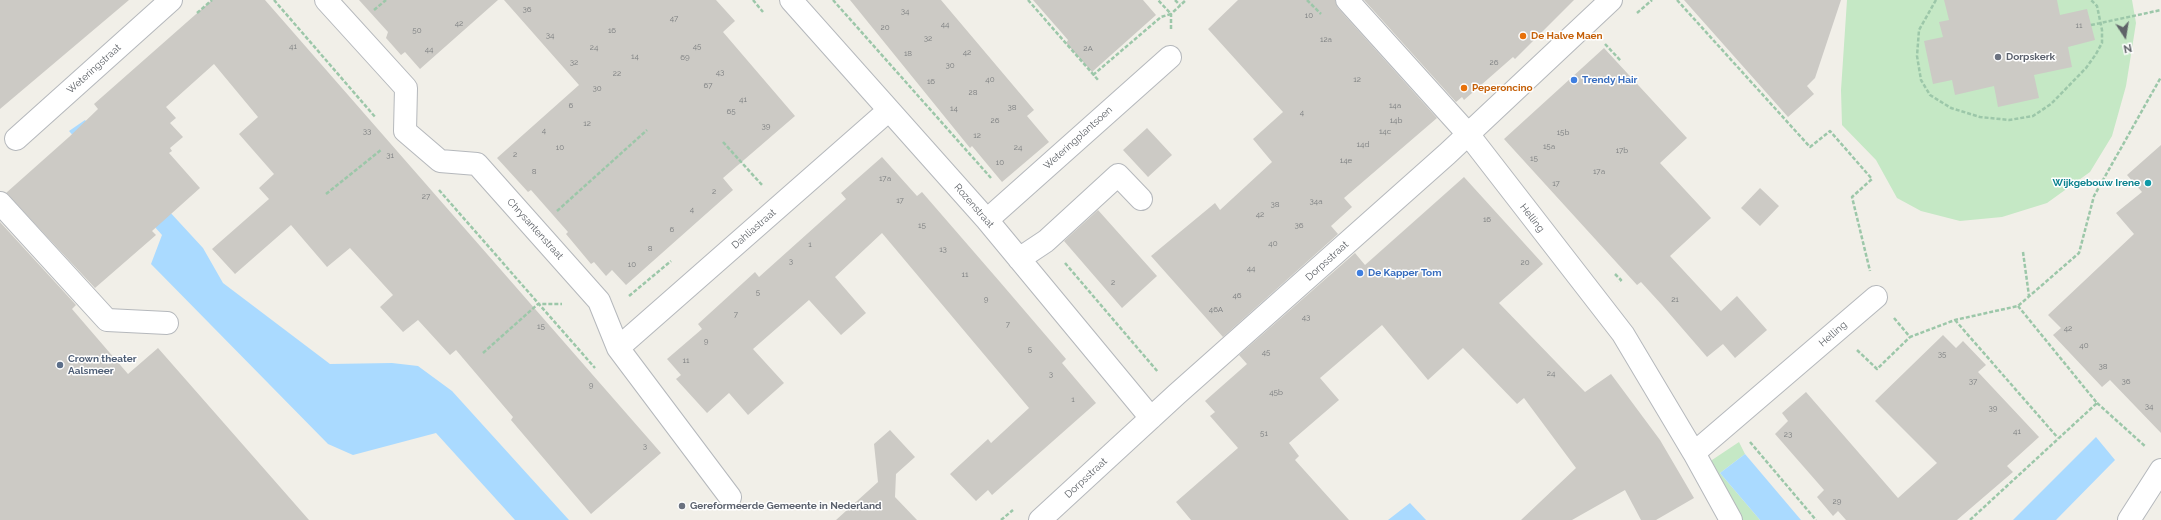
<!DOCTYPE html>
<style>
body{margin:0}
#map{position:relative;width:2161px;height:520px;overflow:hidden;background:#f1efe8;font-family:Raleway,sans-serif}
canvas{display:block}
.north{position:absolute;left:2105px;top:16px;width:40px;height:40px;-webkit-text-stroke:3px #fff;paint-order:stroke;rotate:168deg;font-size:11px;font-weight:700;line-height:16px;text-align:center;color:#5f6368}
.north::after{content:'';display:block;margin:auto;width:14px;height:18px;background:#5f6368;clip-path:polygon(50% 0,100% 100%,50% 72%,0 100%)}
</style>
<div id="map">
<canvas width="2161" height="520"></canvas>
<div class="north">N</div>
</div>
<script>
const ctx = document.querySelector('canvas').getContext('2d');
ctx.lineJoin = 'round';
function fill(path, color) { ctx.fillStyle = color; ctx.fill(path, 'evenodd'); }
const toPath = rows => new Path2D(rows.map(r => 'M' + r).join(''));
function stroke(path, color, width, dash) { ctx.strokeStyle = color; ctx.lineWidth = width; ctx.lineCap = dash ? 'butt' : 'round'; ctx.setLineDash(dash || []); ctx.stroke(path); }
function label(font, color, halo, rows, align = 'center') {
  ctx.font = font + ' Raleway,sans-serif'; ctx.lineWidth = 3; ctx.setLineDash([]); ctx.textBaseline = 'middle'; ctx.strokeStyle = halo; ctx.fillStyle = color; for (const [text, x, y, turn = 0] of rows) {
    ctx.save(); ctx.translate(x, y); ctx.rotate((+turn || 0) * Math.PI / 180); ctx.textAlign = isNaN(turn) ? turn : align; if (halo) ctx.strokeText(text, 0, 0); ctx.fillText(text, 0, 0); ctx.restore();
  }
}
const green = toPath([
 [1847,0,2132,0,2136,23,2126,86,2112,136,2090,172,2047,203,2002,217,1960,221,1921,211,1897,198,1876,160,1842,125,1841,90],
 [1739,442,1745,454,1720,473,1760,520,1739,520,1710,468,1712,460]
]);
const water = toPath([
 [85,120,203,248,223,283,330,364,392,363,418,366,452,391,569,520,515,520,436,433,353,455,328,444,151,264,162,235,69,131],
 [2096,437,2115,460,2056,520,2013,520],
 [1745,454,1801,520,1760,520,1720,473],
 [1410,503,1426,520,1388,520]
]);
const building = toPath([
 [0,0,129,0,0,109],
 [212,0,265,0,661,453,591,514,511,420,513,417,456,350,450,355,418,320,403,332,380,307,393,295,350,248,327,267,291,225,235,274,212,249,269,199,259,188,274,174,239,134,258,117,214,64,166,107,176,118,170,123,183,137,170,148,172,151,169,153,200,188,152,231,156,235,95,288,6,193,69,137,98,109,94,104],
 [359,0,498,0,420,69,405,52,401,55,386,38,388,32],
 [504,0,716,0,735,21,723,32,795,116,723,178,733,190,626,285,612,270,606,276,594,262,591,264,566,234,568,232,531,190,528,192,497,158,579,85],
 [850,0,941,0,1034,110,1027,116,1049,142,1002,182,972,146,970,148],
 [1033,0,1143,0,1156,15,1092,72,1066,43,1068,40],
 [1238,0,1335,0,1338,8,1437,118,1344,198,1352,207,1331,226,1338,234,1223,337,1151,256,1215,203,1220,210,1272,162,1253,139,1283,112,1208,29],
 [1364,0,1574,0,1515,59,1513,57,1464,100,1462,97,1456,102],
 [1684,0,1841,0,1815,78,1807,86,1814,94,1788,117],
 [1944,0,2057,0,2060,15,2087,9,2095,40,2068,47,2072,67,2034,75,2039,98,1998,107,1994,86,1955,95,1952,80,1933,84,1924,41,1943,37,1939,22,1949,20],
 [1604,48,1687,138,1660,163,1711,218,1670,256,1721,311,1737,296,1767,330,1735,358,1723,344,1707,357,1662,305,1641,282,1637,285,1504,139],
 [1147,128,1172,155,1148,177,1123,150],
 [2161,145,2161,433,2110,380,2102,387,2053,335,2061,328,2048,315,2134,234,2116,213,2142,192,2127,175],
 [882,157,917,196,922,192,1000,282,1066,359,1062,363,1096,403,992,495,988,490,976,501,950,474,988,439,991,443,1029,408,882,233,835,277,866,313,841,335,809,300,753,349,784,383,748,415,729,393,707,413,676,379,681,375,667,359,702,329,698,324,755,272,759,277,846,199,841,193],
 [1464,177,1543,264,1499,303,1585,392,1611,374,1660,440,1694,498,1656,520,1641,520,1625,490,1572,520,1521,520,1576,468,1524,398,1517,404,1463,348,1428,380,1382,325,1320,378,1339,400,1289,443,1299,456,1295,460,1349,520,1191,520,1176,502,1238,448,1210,416,1215,412,1205,401,1247,364,1239,355,1355,253,1365,265],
 [1760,188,1779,206,1760,226,1741,208],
 [1098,210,1157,276,1122,308,1064,241],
 [0,222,76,305,72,309,128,374,158,348,309,520,0,520],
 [1943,335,1956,348,1963,341,1986,365,1978,372,2039,437,2007,466,2013,472,1957,520,1846,520,1838,511,1833,516,1817,497,1824,490,1775,434,1788,421,1782,413,1806,392,1898,498,1937,463,1875,401],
 [890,430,915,457,896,474,895,497,917,520,836,520,878,482,874,444]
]);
const path = toPath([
 [274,0,376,118],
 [753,0,763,12],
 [833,0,991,178],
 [1028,0,1099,81],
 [1175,0,1180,5],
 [1307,0,1321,14],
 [1677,0,1810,147,1830,131,1872,179,1852,197,1870,271],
 [1936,0,1919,30,1917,56,1921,80,1930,95,1951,108,1980,117,2009,120,2033,116,2051,104,2086,68,2096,54,2102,43,2102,30,2097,6,2091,0],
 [374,10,386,0],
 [197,13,212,0],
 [1637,13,1652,0],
 [2091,25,2161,10],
 [1171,29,1171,14,1186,0],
 [1605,44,1621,61],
 [1093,75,1161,17,1171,14,1158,0],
 [723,142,762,185],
 [439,190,595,368],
 [326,194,382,149],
 [557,211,647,130],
 [2023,252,2029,296],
 [1065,263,1158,372],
 [1615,274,1621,280,1618,282],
 [629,296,671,261],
 [1894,318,1910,337,1955,320,2018,306,2079,253,2094,196,2161,77],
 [1955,320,2058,438],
 [1857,350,1877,369,1910,337],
 [483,353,538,304,562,304],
 [2097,403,2146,447],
 [1750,442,1816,520],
 [1001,520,1013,510],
 [1970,520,2097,403,2018,306]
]);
const minor = toPath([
 [326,0,406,88,405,131,440,161,477,164,599,301,618,348,730,497],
 [791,0,987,220,1151,418],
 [1347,0,1468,134,1623,334,1694,453,1731,520],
 [16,139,171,0],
 [0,203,107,320,167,323],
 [987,220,1170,57],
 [1019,259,1046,241,1118,175,1141,199],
 [618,348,889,110],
 [1694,453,1876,297],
 [1040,520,1177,394,1447,154,1611,0],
 [2129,520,2161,470]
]);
const markers = [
 [1523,36,4,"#e8710a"],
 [1998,57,4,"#6b7280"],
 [1574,80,4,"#3f7fe0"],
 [1464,88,4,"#e8710a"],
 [2148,183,4,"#0f9aa8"],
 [1360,273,4,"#3f7fe0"],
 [60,365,4,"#5c6f8a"],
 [682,506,4,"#6b7280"]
];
const numberNames = [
 ["36",527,10],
 ["34",905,12],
 ["10",1309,16],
 ["47",674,19],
 ["42",459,24],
 ["44",945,25],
 ["11",2079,26],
 ["20",885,28],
 ["50",417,31],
 ["16",612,31],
 ["34",550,36],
 ["32",928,39],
 ["12a",1326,40],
 ["41",293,47],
 ["45",697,47],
 ["24",594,48],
 ["2A",1088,49],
 ["44",429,50],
 ["42",967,53],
 ["18",908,54],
 ["14",635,57],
 ["69",685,58],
 ["32",574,63],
 ["26",1494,63],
 ["30",950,66],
 ["43",720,73],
 ["22",617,74],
 ["40",990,80],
 ["12",1357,80],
 ["16",931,82],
 ["67",708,86],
 ["30",597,89],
 ["28",973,93],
 ["41",743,100],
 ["6",571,106],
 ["14a",1395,106],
 ["38",1012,108],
 ["14",954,109],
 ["65",731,112],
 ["4",1302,113],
 ["26",995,121],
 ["14b",1396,121],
 ["12",587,124],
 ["39",766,127],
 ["4",544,131],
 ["33",367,132],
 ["14c",1385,132],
 ["15b",1563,133],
 ["12",977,136],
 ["14d",1363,145],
 ["15a",1549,147],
 ["10",560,148],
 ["24",1018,148],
 ["17b",1622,151],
 ["2",515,155],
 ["31",390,156],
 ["15",1534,159],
 ["14e",1346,161],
 ["10",1000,163],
 ["8",534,172],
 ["17a",1599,172],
 ["17a",885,179],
 ["17",1556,184],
 ["2",714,192],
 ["27",426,197],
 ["17",900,201],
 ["34a",1316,202],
 ["38",1275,205],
 ["4",692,210],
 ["42",1260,215],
 ["16",1487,220],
 ["15",922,226],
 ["36",1299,226],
 ["6",672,230],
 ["40",1273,244],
 ["1",810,245],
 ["8",650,249],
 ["13",943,250],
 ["3",791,262],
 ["20",1525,263],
 ["10",632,265],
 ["44",1251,269],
 ["11",965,275],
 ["2",1113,283],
 ["5",758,293],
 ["46",1237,296],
 ["9",986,300],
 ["21",1675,300],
 ["46A",1216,310],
 ["7",736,315],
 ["43",1306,318],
 ["7",1008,325],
 ["15",541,327],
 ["42",2068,329],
 ["9",706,342],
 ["40",2084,346],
 ["5",1030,350],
 ["45",1266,353],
 ["35",1942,355],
 ["11",686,361],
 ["38",2103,367],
 ["24",1551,374],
 ["3",1051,375],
 ["37",1973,382],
 ["36",2126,382],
 ["9",591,386],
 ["45b",1276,393],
 ["1",1073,400],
 ["34",2149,407],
 ["39",1993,409],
 ["41",2017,432],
 ["51",1264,434],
 ["23",1788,435],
 ["3",645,447],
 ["29",1837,502]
];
const foodNames = [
 ["De Halve Maen",1531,36],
 ["Peperoncino",1472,88]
];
const worshipNames = [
 ["Dorpskerk",2006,57],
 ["Gereformeerde Gemeente in Nederland",690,506]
];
const streetNames = [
 ["Weteringstraat",94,69,-42],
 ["Weteringplantsoen",1078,138,-42],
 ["Rozenstraat",974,206,49],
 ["Helling",1532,218,52],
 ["Chrysantenstraat",535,229,48],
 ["Dahliastraat",754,229,-41],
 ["Dorpsstraat",1327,261,-42],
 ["Helling",1833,334,-41],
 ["Dorpsstraat",1086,478,-43]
];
const shopNames = [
 ["Trendy Hair",1582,80],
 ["De Kapper Tom",1368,273]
];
const cultureNames = [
 ["Wijkgebouw Irene",2140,183]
];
const serviceNames = [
 ["Crown theater",68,359],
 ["Aalsmeer",68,371]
];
fill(green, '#c5e8c5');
fill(water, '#aadaff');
fill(building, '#cccac5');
stroke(minor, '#b5b8bc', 24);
stroke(path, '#9cc7a9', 2.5, [4, 2]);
stroke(minor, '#fff', 22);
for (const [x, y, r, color] of markers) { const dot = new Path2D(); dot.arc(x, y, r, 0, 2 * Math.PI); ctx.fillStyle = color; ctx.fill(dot); stroke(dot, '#fff', 1.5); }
label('8px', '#7a7d7f', null, numberNames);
label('bold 10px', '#c56008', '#fff', foodNames, 'left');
label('bold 10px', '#5b616d', '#fff', worshipNames, 'left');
label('10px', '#5f6368', '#fff', streetNames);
label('bold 10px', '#366cbe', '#fff', shopNames, 'left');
label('bold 10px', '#0d838f', '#fff', cultureNames, 'right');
label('bold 10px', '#4e5e75', '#fff', serviceNames, 'left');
</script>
